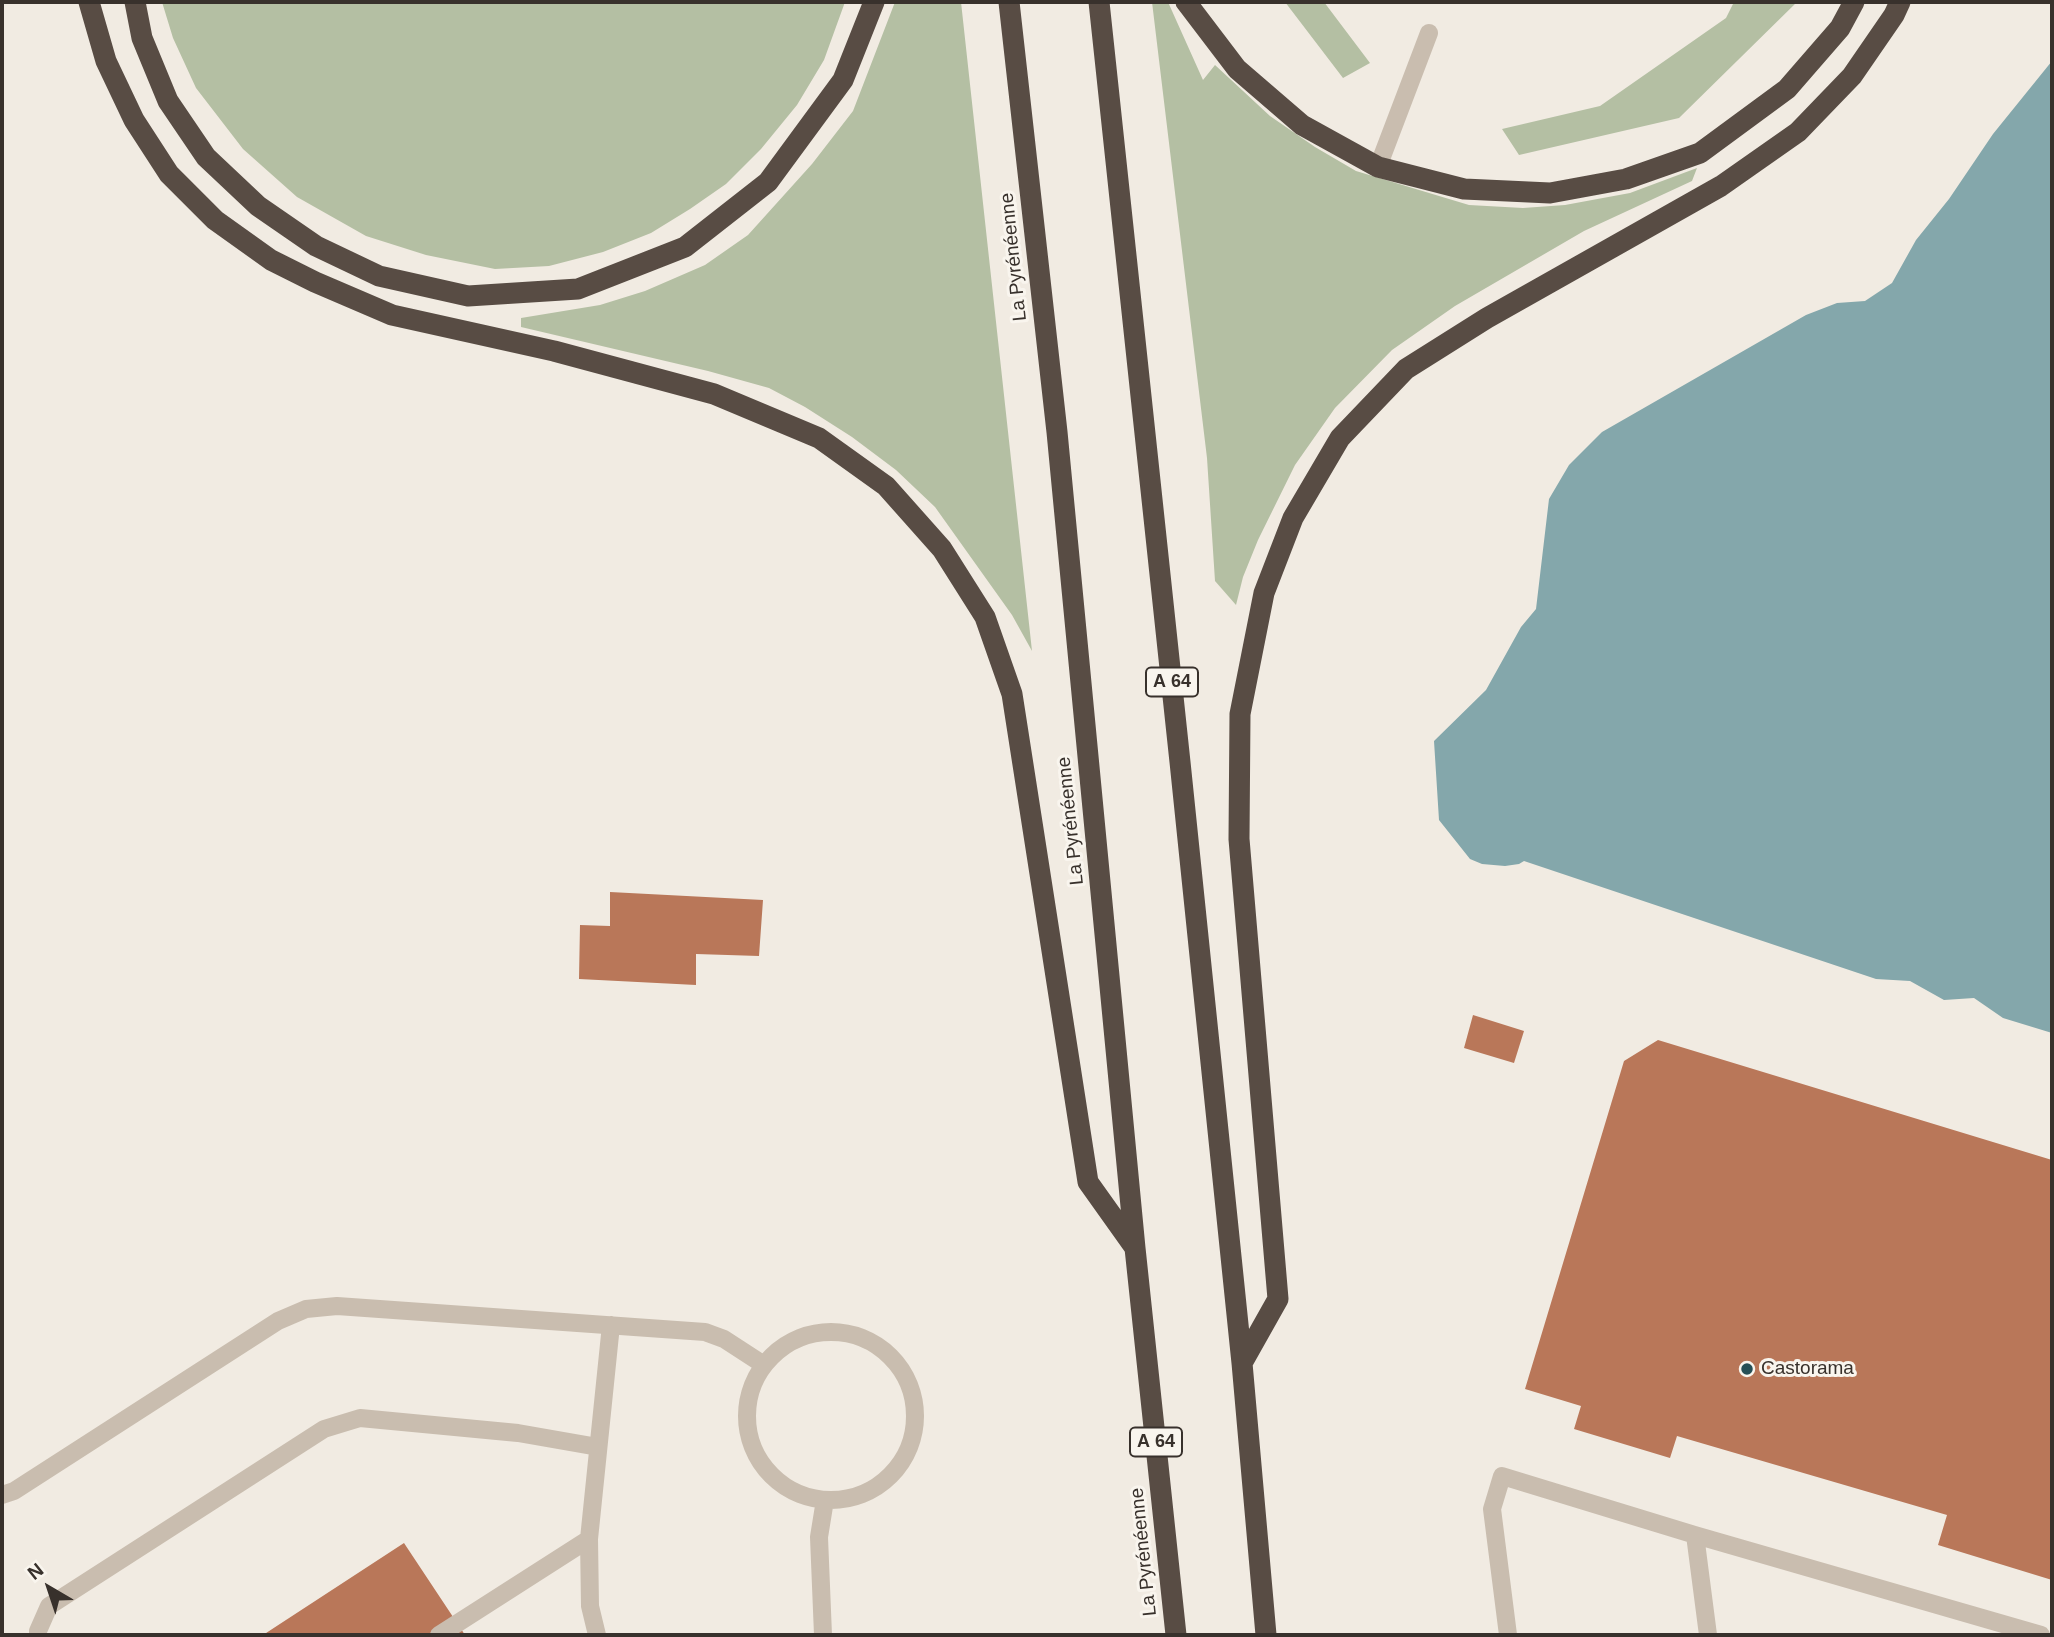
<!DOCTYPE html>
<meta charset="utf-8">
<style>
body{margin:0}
#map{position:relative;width:2054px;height:1637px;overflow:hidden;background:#f1ebe2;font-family:Helvetica,sans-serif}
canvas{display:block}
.frame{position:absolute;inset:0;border:4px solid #38312c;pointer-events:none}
.north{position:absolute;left:14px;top:1553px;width:70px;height:70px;-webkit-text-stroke:5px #f9f5ee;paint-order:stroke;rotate:321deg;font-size:19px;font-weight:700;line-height:28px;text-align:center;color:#38312c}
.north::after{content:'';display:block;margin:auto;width:24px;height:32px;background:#38312c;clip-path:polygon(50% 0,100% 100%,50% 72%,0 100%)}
</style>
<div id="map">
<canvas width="2054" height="1637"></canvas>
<div class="frame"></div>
<div class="north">N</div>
</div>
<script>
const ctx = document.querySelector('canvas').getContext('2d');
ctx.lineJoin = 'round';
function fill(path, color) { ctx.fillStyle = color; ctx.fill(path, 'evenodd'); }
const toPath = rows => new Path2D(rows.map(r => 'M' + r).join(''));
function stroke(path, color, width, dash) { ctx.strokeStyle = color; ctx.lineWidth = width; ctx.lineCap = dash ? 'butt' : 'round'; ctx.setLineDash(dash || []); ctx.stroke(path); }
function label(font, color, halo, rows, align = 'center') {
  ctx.font = font + ' Helvetica,sans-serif'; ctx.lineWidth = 6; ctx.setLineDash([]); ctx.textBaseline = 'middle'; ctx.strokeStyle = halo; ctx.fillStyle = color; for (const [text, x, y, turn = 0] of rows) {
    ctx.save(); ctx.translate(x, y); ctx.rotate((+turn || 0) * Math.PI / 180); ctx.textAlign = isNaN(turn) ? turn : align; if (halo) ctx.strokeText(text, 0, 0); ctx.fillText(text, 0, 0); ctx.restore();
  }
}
const green = toPath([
 [162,2,845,2,824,60,797,105,761,149,726,184,690,209,651,233,603,252,549,266,495,269,426,255,366,236,297,197,243,149,196,88,173,38],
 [895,2,961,2,1032,651,1012,615,935,507,896,470,852,437,805,407,769,388,708,371,521,327,521,318,600,305,645,291,705,265,748,235,812,164,853,111],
 [1152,2,1168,2,1203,80,1215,65,1270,116,1315,147,1356,171,1469,205,1523,208,1565,205,1630,193,1697,168,1692,181,1584,231,1455,306,1392,350,1335,408,1295,465,1258,540,1243,577,1236,605,1215,581,1207,458],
 [1285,2,1324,2,1370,63,1343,78],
 [1734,2,1797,2,1679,118,1519,155,1502,129,1600,106,1726,18]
]);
const water = toPath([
 [2052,61,2052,1033,2003,1018,1974,998,1944,1000,1910,981,1876,979,1524,861,1519,864,1505,866,1482,864,1470,859,1439,820,1434,741,1486,690,1521,627,1536,609,1549,499,1569,465,1602,432,1806,315,1837,303,1865,301,1892,283,1916,240,1949,199,1993,134]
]);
const building = toPath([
 [610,892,763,900,759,956,696,954,696,985,579,979,580,925,610,926],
 [1473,1015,1524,1031,1514,1063,1464,1048],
 [1658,1040,2052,1160,2052,1580,1938,1545,1947,1515,1677,1436,1670,1458,1574,1429,1581,1406,1525,1389,1624,1061],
 [404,1543,465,1635,263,1635]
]);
const minor = toPath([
 [1378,167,1429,33],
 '747 1416a84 84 0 1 1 168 0a84 84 0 1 1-168 0Z',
 [2,1495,14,1491,278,1321,306,1309,337,1306,705,1332,724,1339,764,1365],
 [1695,1535,1708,1635],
 [38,1635,38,1631,49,1606,324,1429,360,1418,518,1433,598,1447],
 [439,1635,589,1539],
 [597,1635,590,1606,589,1539,611,1325],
 [823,1635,819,1537,825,1500],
 [1508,1635,1492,1509,1502,1476,1695,1535,2041,1635]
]);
const highway = toPath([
 [89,2,106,61,134,120,169,174,215,220,271,260,315,282,392,315,554,351,714,394,819,438,886,486,942,549,985,617,1012,694,1088,1182,1135,1248],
 [135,2,142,38,168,101,206,157,258,206,316,246,379,276,468,296,578,289,685,247,768,182,843,80,874,2],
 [1009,2,1057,432,1135,1248,1176,1635],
 [1099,2,1180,762,1242,1363,1266,1635],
 [1186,2,1237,69,1302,125,1378,167,1464,189,1550,193,1626,179,1700,153,1787,89,1840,28,1854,2],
 [1242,1363,1278,1299,1239,839,1240,714,1264,593,1293,518,1340,438,1406,369,1487,318,1721,186,1798,132,1852,76,1894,15,1900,2]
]);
const markers = [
 [1747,1369,7,"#264f56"]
];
const shields = [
 [1172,682,52],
 [1156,1442,52]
];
const shieldNames = [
 ["A 64",1172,682],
 ["A 64",1156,1442]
];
const streetNames = [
 ["La Pyrénéenne",1014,257,-96],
 ["La Pyrénéenne",1071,821,-96],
 ["La Pyrénéenne",1144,1552,-96]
];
const poiNames = [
 ["Castorama",1761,1369]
];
fill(green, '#b4bfa3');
fill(water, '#84a7ab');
fill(building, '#b97759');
stroke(minor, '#c9bdaf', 18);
stroke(highway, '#584c44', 21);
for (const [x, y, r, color] of markers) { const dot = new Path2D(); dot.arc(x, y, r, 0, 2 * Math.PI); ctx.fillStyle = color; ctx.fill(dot); stroke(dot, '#f9f5ee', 2.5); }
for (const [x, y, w] of shields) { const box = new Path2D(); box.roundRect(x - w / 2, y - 14.5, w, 29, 5); ctx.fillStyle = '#f9f5ee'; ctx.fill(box); stroke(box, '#38312c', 2); }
label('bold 18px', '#38312c', null, shieldNames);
label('19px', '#38312c', '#f9f5ee', streetNames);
label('19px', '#38312c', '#f9f5ee', poiNames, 'left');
</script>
